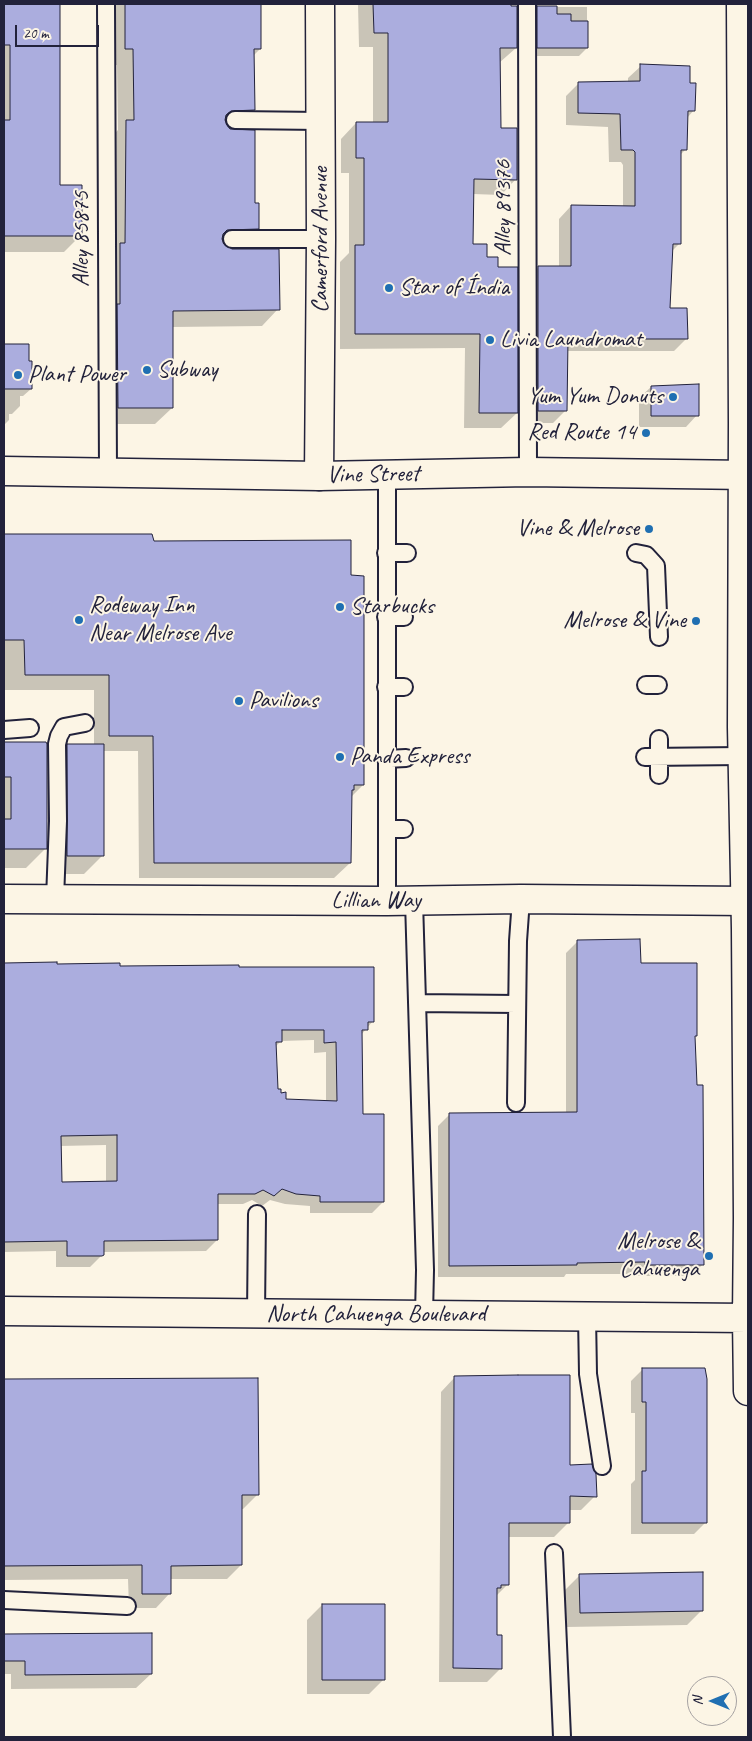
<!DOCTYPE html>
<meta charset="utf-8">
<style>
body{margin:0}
#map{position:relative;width:752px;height:1741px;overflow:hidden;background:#fcf5e5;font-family:Caveat,sans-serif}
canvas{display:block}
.frame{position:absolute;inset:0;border:5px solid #22223b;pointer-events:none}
.north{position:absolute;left:687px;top:1676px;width:50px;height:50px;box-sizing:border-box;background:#fcf5e5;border:1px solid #a5a1a1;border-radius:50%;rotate:270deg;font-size:14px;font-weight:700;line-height:20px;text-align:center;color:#22223b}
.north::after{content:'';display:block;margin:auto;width:18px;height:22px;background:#1f6fb2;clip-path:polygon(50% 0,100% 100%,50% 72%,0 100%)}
.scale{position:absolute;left:15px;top:25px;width:84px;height:22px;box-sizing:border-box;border:2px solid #22223b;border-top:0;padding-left:6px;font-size:15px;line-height:18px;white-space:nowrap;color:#22223b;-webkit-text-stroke:4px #fcf5e5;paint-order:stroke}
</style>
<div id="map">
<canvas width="752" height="1741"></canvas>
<div class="frame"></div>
<div class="north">N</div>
<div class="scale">20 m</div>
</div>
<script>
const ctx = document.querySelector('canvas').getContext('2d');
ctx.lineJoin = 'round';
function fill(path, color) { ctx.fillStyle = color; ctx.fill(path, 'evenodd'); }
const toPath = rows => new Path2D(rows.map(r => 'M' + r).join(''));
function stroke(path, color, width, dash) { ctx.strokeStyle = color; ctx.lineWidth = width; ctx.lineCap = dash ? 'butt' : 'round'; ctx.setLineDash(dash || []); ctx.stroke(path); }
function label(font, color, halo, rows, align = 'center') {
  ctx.font = font + ' Caveat,sans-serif'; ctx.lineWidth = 4; ctx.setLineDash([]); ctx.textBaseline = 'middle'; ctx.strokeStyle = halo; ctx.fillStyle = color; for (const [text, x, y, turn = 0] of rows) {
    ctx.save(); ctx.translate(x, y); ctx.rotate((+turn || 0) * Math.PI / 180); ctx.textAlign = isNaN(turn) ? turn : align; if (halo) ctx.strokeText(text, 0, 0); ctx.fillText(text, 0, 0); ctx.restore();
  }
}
const shadow = toPath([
 [4,4,59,4,59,186,81,235,64,252,4,252],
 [109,4,260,4,260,49,253,56,254,110,237,126,226,127,254,204,258,228,241,245,224,246,278,309,262,326,172,327,172,408,155,424,102,424,110,138,118,130,117,65,109,65],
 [358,4,510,4,516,48,499,63,500,129,516,179,501,195,473,194,472,245,497,268,517,413,501,428,464,428,465,348,340,349,340,262,349,253,349,173,341,173,341,139,356,123,373,123,373,47,359,47],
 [538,7,587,7,587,48,579,56,530,56,530,15],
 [641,66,689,85,694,110,687,118,686,149,680,155,680,243,671,252,669,310,687,338,674,351,566,351,566,410,553,423,526,423,526,280,538,268,559,268,559,219,571,206,623,207,623,165,621,162,609,162,608,127,566,125,566,96,579,83,628,82,628,78],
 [4,345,28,345,28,362,31,389,23,396,20,396,20,406,12,414,9,414,9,420,4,425],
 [651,387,697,415,686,427,639,427,639,398],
 [4,535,152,535,152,542,350,576,363,785,351,797,350,863,334,878,139,878,138,751,103,751,103,855,84,874,48,874,48,846,26,868,4,868,4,743,45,743,46,841,48,841,49,764,68,745,94,745,94,690,4,690],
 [578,941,639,964,703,1264,691,1276,633,1276,633,1274,566,1274,564,1277,438,1277,438,1126,450,1114,566,1113,566,953],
 [4,964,119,967,373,1021,361,1035,362,1115,383,1202,372,1213,310,1213,310,1206,285,1204,270,1200,262,1206,252,1200,243,1204,216,1204,217,1240,206,1251,103,1252,103,1254,90,1267,56,1267,56,1251,4,1252],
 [314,1040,314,1053,326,1052,326,1102,285,1101,277,1091,275,1047,281,1041],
 [106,1145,106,1182,61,1183,60,1146],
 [642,1370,706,1522,694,1534,631,1534,631,1484,635,1480,635,1413,631,1413,631,1381],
 [455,1377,568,1466,595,1496,581,1510,568,1510,568,1523,554,1537,508,1537,508,1584,496,1596,496,1636,501,1668,487,1682,439,1682,441,1392],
 [257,1379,257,1495,243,1509,241,1509,241,1565,227,1579,170,1579,170,1593,156,1608,129,1608,128,1579,4,1580,4,1380],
 [580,1575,702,1610,687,1625,566,1627,565,1590],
 [322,1605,384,1679,369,1694,307,1694,307,1620],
 [4,1627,5,1627,5,1635,151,1674,136,1688,11,1689,11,1674,4,1674]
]);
const building = toPath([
 [4,4,60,4,60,185,82,185,82,236,4,236,4,120,10,120,10,45,4,45,4,4],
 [125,4,261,4,261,49,254,49,255,110,231,111,226,115,225,120,227,125,230,129,255,130,255,203,259,203,259,229,227,230,223,234,222,239,224,244,232,249,279,249,280,310,173,311,173,408,118,408,117,304,120,304,120,243,125,243,126,120,134,120,133,49,125,49,125,4],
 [373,4,511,4,511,6,517,6,517,48,500,48,501,128,517,128,517,180,474,179,473,244,487,244,487,257,498,257,498,267,518,267,518,413,479,413,480,334,355,334,355,245,364,245,364,158,356,158,356,122,388,122,388,33,374,33,373,4],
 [537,6,557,6,557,14,571,14,571,21,588,21,588,48,537,48,537,6],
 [640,64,690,66,690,83,696,83,695,111,688,111,687,150,681,150,681,244,673,244,670,308,687,308,688,339,568,339,567,411,538,411,538,266,571,266,571,205,635,206,635,152,633,150,621,150,620,114,578,113,578,82,640,81,640,64],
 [4,344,29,344,29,361,32,361,32,389,4,389,4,344],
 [699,384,699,416,651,416,651,386,699,384],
 [4,534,152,534,154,541,351,540,351,575,364,576,364,785,354,785,354,790,352,790,351,863,154,863,153,736,109,736,109,675,25,675,24,640,4,640,4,534],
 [4,742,46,742,47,744,47,849,4,849,4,819,11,819,11,777,4,777,4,742],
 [67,744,104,744,104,856,67,856,67,744],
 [640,939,641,963,697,963,697,1036,695,1036,697,1085,703,1085,704,1265,645,1265,645,1262,577,1263,577,1265,449,1266,449,1113,577,1112,577,940,640,939],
 [57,962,57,964,120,963,120,966,239,965,239,967,374,967,374,1022,368,1022,368,1030,362,1030,363,1114,384,1114,384,1202,320,1202,320,1196,296,1194,282,1189,274,1196,263,1190,255,1194,218,1194,218,1240,104,1241,104,1255,102,1256,67,1256,67,1241,4,1242,4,963,57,962],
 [282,1030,324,1030,324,1043,336,1042,337,1101,286,1099,286,1092,281,1093,281,1089,278,1089,276,1042,282,1042,282,1030],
 [117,1135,117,1181,62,1182,61,1136,117,1135],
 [642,1368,705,1368,707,1379,707,1523,642,1523,642,1471,646,1471,646,1402,642,1402,642,1368],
 [518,1375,570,1375,570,1465,592,1464,596,1474,597,1497,570,1496,570,1523,509,1523,509,1585,501,1585,501,1588,497,1588,497,1635,502,1635,502,1669,453,1668,454,1376,518,1375],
 [258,1378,259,1495,242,1495,242,1565,171,1566,171,1594,142,1594,142,1565,4,1566,4,1379,258,1378],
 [703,1572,703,1611,580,1613,579,1574,703,1572],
 [322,1604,385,1604,385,1680,322,1680,322,1604],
 [152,1633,152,1674,25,1675,25,1661,4,1661,4,1634,152,1633]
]);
const service = toPath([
 [106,4,108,473],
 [527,4,528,472],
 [235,120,321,121],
 [232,239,321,239],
 [387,474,387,901],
 [386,553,407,553],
 [636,553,646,555,656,566,659,637],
 [386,617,404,617],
 [646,685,658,685],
 [386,687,404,687],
 [4,730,30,728],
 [659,739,659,775],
 [645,757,742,756],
 [386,759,406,758],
 [387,829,404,829],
 [55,899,58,821,57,744,59,736,64,727,85,723],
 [414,901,425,1270,424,1315],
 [417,1003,517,1004],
 [516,1103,518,941,521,899],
 [256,1315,257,1214],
 [587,1316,588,1374,602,1466],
 [554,1553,562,1737],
 [4,1600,127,1606]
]);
const minor = toPath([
 [319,476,321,239,320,4],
 [4,899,387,901,521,899,748,901]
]);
const secondary = toPath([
 [741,4,743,423,742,727,746,929,748,1218,747,1318,748,1391],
 [4,471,319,476,528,472,748,475],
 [4,1311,747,1318]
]);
const markers = [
 [389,288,5,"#1f6fb2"],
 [490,340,5,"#1f6fb2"],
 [147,370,5,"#1f6fb2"],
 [18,375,5,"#1f6fb2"],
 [673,397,5,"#1f6fb2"],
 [646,433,5,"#1f6fb2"],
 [649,529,5,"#1f6fb2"],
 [340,607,5,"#1f6fb2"],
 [79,620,5,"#1f6fb2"],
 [696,621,5,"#1f6fb2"],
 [239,701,5,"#1f6fb2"],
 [340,757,5,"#1f6fb2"],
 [709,1256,5,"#1f6fb2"]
];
const streetNames = [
 ["Alley 89376",504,208,-90],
 ["Alley 85875",82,239,-90],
 ["Camerford Avenue",321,240,-90],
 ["Vine Street",373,475,-1],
 ["Lillian Way",376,901],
 ["North Cahuenga Boulevard",376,1315]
];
const poiNames = [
 ["Star of Índia",399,288],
 ["Livia Laundromat",500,340],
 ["Subway",157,370],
 ["Plant Power",28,375],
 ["Yum Yum Donuts",663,397,"right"],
 ["Red Route 14",636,433,"right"],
 ["Vine & Melrose",639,529,"right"],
 ["Rodeway Inn",89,606],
 ["Near Melrose Ave",89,634],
 ["Starbucks",350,607],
 ["Melrose & Vine",686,621,"right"],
 ["Pavilions",249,701],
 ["Panda Express",350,757],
 ["Melrose &",699,1242,"right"],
 ["Cahuenga",699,1270,"right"]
];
fill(shadow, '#0003');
fill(building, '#abadde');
stroke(building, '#22223b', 1);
stroke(service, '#22223b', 20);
stroke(minor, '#22223b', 31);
stroke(secondary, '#22223b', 31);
stroke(service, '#fcf5e5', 16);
stroke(minor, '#fcf5e5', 28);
stroke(secondary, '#fcf5e5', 28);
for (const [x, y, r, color] of markers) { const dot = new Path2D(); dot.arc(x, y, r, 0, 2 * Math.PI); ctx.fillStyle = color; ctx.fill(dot); stroke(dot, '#fcf5e5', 2); }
label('24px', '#22223b', '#fcf5e5', streetNames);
label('24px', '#22223b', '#fcf5e5', poiNames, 'left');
</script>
